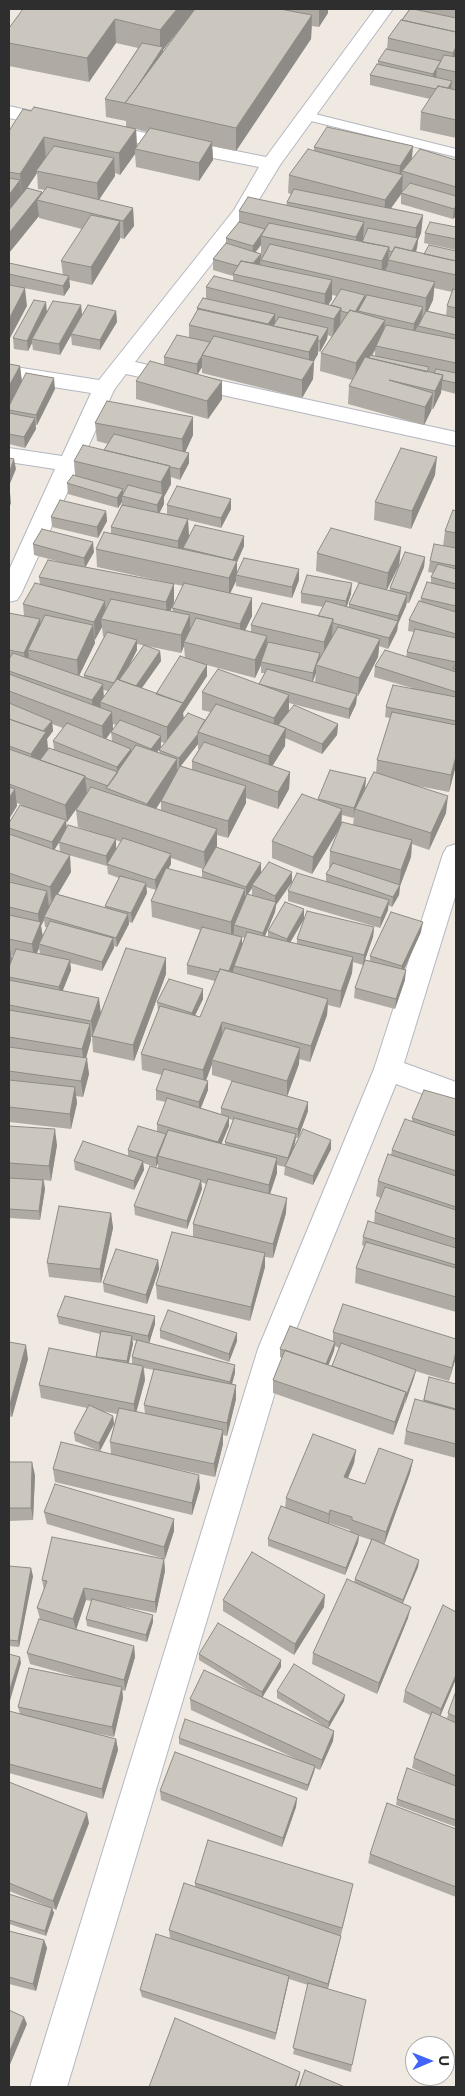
<!DOCTYPE html>
<style>
body{margin:0}
#map{position:relative;width:465px;height:2096px;overflow:hidden;background:#efe9e1;font-family:Montserrat,sans-serif}
canvas{display:block}
.frame{position:absolute;inset:0;border:10px solid #2e2e2e;pointer-events:none}
.north{position:absolute;left:405px;top:2036px;width:50px;height:50px;box-sizing:border-box;background:#fff;border:1px solid #ababab;border-radius:50%;rotate:89deg;font-size:14px;font-weight:700;line-height:20px;text-align:center;color:#2e2e2e}
.north::after{content:'';display:block;margin:auto;width:18px;height:22px;background:#4264fb;clip-path:polygon(50% 0,100% 100%,50% 72%,0 100%)}
</style>
<div id="map">
<canvas width="465" height="2096"></canvas>
<div class="frame"></div>
<div class="north">U</div>
</div>
<script>
const ctx = document.querySelector('canvas').getContext('2d');
ctx.lineJoin = 'round';
const toPath = rows => new Path2D(rows.map(r => 'M' + r).join(''));
function stroke(path, color, width, dash) { ctx.strokeStyle = color; ctx.lineWidth = width; ctx.lineCap = dash ? 'butt' : 'round'; ctx.setLineDash(dash || []); ctx.stroke(path); }
function fill(path, color) { ctx.fillStyle = color; ctx.fill(path, 'evenodd'); }
const service = toPath([
 [307,112,456,149,456,157,303,119,301,116,307,112]
]);
const minor = toPath([
 [375,9,393,9,280,165,249,216,135,362,456,432,456,446,126,374,114,390,21,594,17,600,9,602,9,570,55,469,9,462,9,448,62,456,91,393,9,380,9,366,99,380,234,210,259,167,101,136,94,134,92,130,94,126,101,124,266,157,375,9],
 [9,106,63,118,65,122,63,126,56,128,9,118,9,106],
 [456,844,456,894,404,1063,456,1082,456,1106,396,1084,288,1349,67,2087,30,2087,258,1349,374,1069,443,854,447,847,456,844]
]);
const wall = toPath([
 [24,9,328,9,328,13,319,27,312,26,311,39,236,151,212,146,213,160,199,181,136,167,135,154,120,175,115,173,115,176,99,200,133,208,134,226,124,239,120,238,120,239,92,285,69,280,70,287,64,296,9,285,9,263,63,275,61,261,82,229,39,218,39,216,9,253,9,131,126,127,126,121,106,117,105,99,138,48,116,43,89,82,9,66,9,28],
 [189,17,163,52,163,50],
 [136,129,147,132,137,147],
 [37,173,38,189,45,190,43,193,42,192,27,188],
 [408,9,456,9,456,138,420,130,421,112,430,99,370,85,370,75,378,65,378,61,387,49,388,38,408,11],
 [413,146,412,159,456,160,456,216,453,219,401,204,401,194,391,208,423,215,421,233,418,240,417,248,416,252,424,254,456,251,456,394,441,390,441,393,433,409,432,409,424,425,348,404,349,386,352,380,320,371,321,353,332,337,328,335,327,339,320,352,318,351,318,354,314,361,313,379,302,398,202,373,202,367,198,374,222,399,208,419,136,399,136,381,164,364,164,357,189,337,189,325,197,311,197,308,206,299,206,287,233,281,233,276,213,270,213,259,226,243,226,238,239,222,239,211,286,206,287,202,291,194,288,193,289,175,314,151,314,147],
 [261,245,261,254,256,252],
 [434,288,452,292,447,306,446,315,428,311,433,300],
 [332,295,337,296,331,305,328,305,332,299],
 [375,350,375,356,372,356],
 [456,227,456,250,424,243,425,233],
 [81,305,82,316,116,311,117,322,100,350,72,345,71,335,60,355,33,350,32,343,28,351,14,349,13,338,47,311],
 [9,364,20,366,22,381,55,389,37,425,35,425,36,429,25,448,9,444],
 [193,417,193,435,185,452,189,453,189,463,180,480,171,477,171,484,164,497,164,504,159,513,167,514,167,505,231,499,231,509,221,528,188,520,189,537,244,536,244,546,237,562,237,573,299,580,292,598,236,586,236,581,230,593,252,598,252,616,245,630,251,632,251,625,318,616,323,607,301,603,301,593,351,594,347,606,349,607,349,604,359,583,316,571,317,553,401,547,399,565,387,590,389,591,390,588,425,557,424,567,409,603,407,603,406,606,398,624,397,631,388,649,379,646,378,657,358,696,357,696,356,704,349,719,289,703,289,712,338,724,337,735,322,754,285,738,285,746,272,766,290,772,289,789,278,809,246,798,246,803,228,838,217,835,217,847,261,872,292,872,292,882,276,905,275,912,265,936,268,937,268,931,304,919,290,942,297,944,297,939,374,927,373,937,365,960,370,961,370,956,421,932,404,970,405,980,395,1009,354,998,355,988,363,965,353,962,352,973,340,1008,328,1005,327,1015,310,1062,299,1059,299,1064,287,1096,308,1111,298,1138,296,1138,294,1146,331,1140,331,1149,313,1185,284,1175,285,1167,277,1165,277,1173,270,1194,286,1213,273,1258,265,1257,265,1267,250,1321,157,1299,156,1285,193,1237,193,1224,206,1184,201,1182,202,1189,187,1229,135,1215,134,1206,158,1169,158,1163,156,1167,143,1163,144,1170,134,1190,75,1170,74,1161,128,1156,128,1150,157,1131,157,1124,166,1102,156,1100,156,1090,162,1075,142,1070,141,1054,158,1012,158,1011,157,1002,203,999,195,1015,200,1017,215,981,187,974,187,965,200,930,152,917,151,901,156,890,146,887,147,893,132,923,129,922,129,924,117,947,114,946,102,971,70,963,71,970,63,990,101,1013,166,974,134,1061,93,1052,92,1037,91,1037,91,1040,86,1058,89,1074,83,1097,76,1096,77,1103,71,1129,9,1122,9,967,13,956,11,955,12,959,9,967,9,823,22,805,17,803,17,806,9,819,9,613,24,616,23,604,40,585,39,577,64,563,34,555,33,544,94,552,85,567,174,584,174,602,170,611,173,611,172,608,183,586,97,567,96,549,111,533,111,527,122,505,122,502,118,508,68,494,67,483,75,476,74,461,104,450,108,444,97,441,95,423],
 [102,627,103,636,104,637,84,675,84,678,79,676,95,643,94,640],
 [137,644,181,653,184,646,185,658,156,694,142,688,161,661,160,651,129,666,137,650],
 [207,665,255,678,261,665,261,673,265,673,259,684,202,692,202,710,210,712,205,720,184,719,183,713,207,676],
 [316,673,315,682,313,682],
 [103,690,108,691,104,697],
 [52,724,63,728,53,741,54,749,48,749,47,739,53,731],
 [113,724,116,725,113,729],
 [111,732,112,741,106,739],
 [161,742,165,743,159,750,160,753,157,752,161,747],
 [198,744,198,749,199,749,192,761,192,770,181,766],
 [83,799,76,810,78,827,92,832,66,827,66,822,67,822],
 [161,801,161,810,156,809],
 [116,840,121,842,111,858,116,849],
 [59,842,60,852,54,850],
 [65,854,107,866,107,865,108,874,119,878,105,906,105,908,58,894,71,872],
 [171,858,203,869,202,871,202,878,168,869,171,864],
 [252,888,252,895,256,897,248,894],
 [44,920,45,927,47,927,43,937,41,926],
 [242,937,245,938,242,946],
 [39,948,40,954,37,953],
 [212,1064,212,1075,232,1081,221,1108,221,1114,201,1108,208,1090,206,1080],
 [229,1119,233,1120,225,1142,225,1145,221,1144,229,1126],
 [435,475,411,529,374,520,375,502],
 [106,511,107,521,98,538,52,527,51,517],
 [456,511,456,765,449,792,413,785,446,813,429,850,412,844,411,857,400,886,399,895,392,907,388,905,388,910,380,928,288,901,288,891,326,882,326,874,330,868,329,868,330,851,340,828,312,874,272,858,272,841,318,800,318,799,366,778,365,788,376,773,377,760,390,718,385,717,386,707,412,688,374,677,375,666,406,657,407,652,414,632,408,631,409,620,420,602,421,598,431,583,431,577,433,573,428,572,430,561,443,546,445,531],
 [342,815,353,818,354,817,353,825,341,825],
 [456,1099,456,1312,355,1283,356,1268,364,1246,362,1245,363,1237,374,1223,375,1212,381,1198,376,1196,378,1181,391,1155,392,1150,412,1121,412,1118],
 [9,1126,57,1145,51,1181,44,1180,45,1189,40,1220,9,1218],
 [111,1213,113,1228,101,1283,49,1277,47,1263],
 [158,1260,159,1269,147,1304,104,1292,103,1283],
 [57,1316,155,1324,149,1343,235,1365,235,1373,232,1385,236,1399,227,1436,223,1435,223,1444,215,1477,152,1464,200,1488,192,1515,55,1482,53,1469,99,1451,75,1441,74,1433,87,1408,41,1398,39,1385,96,1357,100,1334,59,1324],
 [132,1340,136,1341,132,1357,132,1364,129,1363,133,1344],
 [144,1368,154,1370,144,1405,145,1414,136,1412,145,1380],
 [101,1411,117,1414,110,1442,111,1454,100,1451,114,1424,113,1416],
 [160,1330,237,1333,237,1341,229,1362,160,1338],
 [333,1332,456,1357,449,1381,415,1371,414,1378,393,1435,273,1393,273,1380,282,1358,280,1357,280,1349,333,1342],
 [335,1346,339,1348,332,1366,328,1365,334,1351],
 [9,1342,28,1359,12,1417,9,1416],
 [429,1377,456,1384,456,1458,404,1444,406,1431,423,1401],
 [356,1450,354,1463,348,1478,365,1484,413,1460,410,1473,384,1545,419,1560,418,1567,403,1603,408,1618,377,1694,312,1664,313,1653,354,1582,355,1579,371,1540,359,1536,358,1543,345,1575,268,1546,268,1539,285,1508,286,1498],
 [329,1523,350,1530,350,1532,329,1524],
 [9,1462,35,1475,33,1520,9,1521],
 [44,1512,174,1531,165,1559,164,1559,165,1571,156,1613,120,1606,153,1622,147,1642,87,1626,86,1619,91,1601,86,1600,76,1629,134,1646,135,1657,125,1691,122,1690,123,1698,114,1737,80,1730,116,1739,118,1750,103,1799,9,1773,9,1711,20,1714,18,1707,87,1680,30,1664,27,1653,40,1619,37,1608,44,1590,42,1580,162,1558,47,1524],
 [9,1566,33,1576,19,1647,9,1646],
 [223,1600,324,1607,294,1655,223,1611],
 [199,1654,281,1667,262,1697,324,1726,277,1698,277,1691,344,1701,328,1728,334,1731,333,1741,320,1770,315,1768,314,1772,307,1791,179,1744,179,1738,303,1762,191,1710,190,1699,256,1695,199,1660],
 [456,1679,440,1716,447,1718,456,1691,456,1827,396,1805,397,1799,444,1782,412,1768,414,1758,430,1715,403,1702,405,1691],
 [9,1782,89,1823,56,1910,52,1908,54,1913,46,1936,9,1924,9,1894,47,1906,9,1891],
 [160,1791,297,1798,296,1807,282,1847,161,1800],
 [456,1829,456,1897,368,1863,370,1854],
 [195,1883,353,1884,339,1944,328,1988,352,2065,351,2072,293,2054,308,1985,289,1979,275,2040,142,1997,140,1990,186,1944,170,1938,169,1930,195,1886],
 [9,1931,44,1940,47,1948,36,1991,9,1984]
]);
const shadedWall = toPath([
 [177,9,196,9,163,50,163,65,126,104,160,51,160,30],
 [319,9,328,9,328,13,319,27],
 [312,15,311,39,236,151,236,128],
 [115,19,116,43,89,82,87,58],
 [456,47,456,63,451,70,453,53],
 [437,68,436,79,432,84,433,74],
 [452,81,451,91,446,92],
 [136,129,137,150,135,149,135,154,120,175,119,153],
 [44,137,46,159,36,171,37,173,22,196,20,174],
 [212,142,213,160,199,181,199,163],
 [413,146,411,164,402,171,401,177,403,175,402,193,384,218,385,200,399,180,400,166],
 [114,158,115,176,98,201,97,183],
 [20,180,22,198,9,215,9,195],
 [42,192,43,202,37,200,39,216,9,253,9,233],
 [456,206,456,216,453,219,454,209],
 [133,208,134,226,124,239,123,221],
 [423,215,421,233,418,240,417,248,410,266,410,255,415,245,416,228],
 [120,221,120,239,92,285,91,267],
 [364,222,363,241,356,255,356,237],
 [265,229,261,236,261,245,252,256,253,246],
 [389,247,388,265,381,279,382,261],
 [261,254,260,265,248,269],
 [69,276,70,287,64,296,63,286],
 [332,280,332,299,324,312,325,294],
 [435,282,433,300,425,317,426,298],
 [25,288,27,306,9,340,9,319],
 [365,295,364,306,358,311,358,316,354,314],
 [46,302,47,313,32,339,32,343,28,351,27,341],
 [81,305,82,316,60,355,59,344],
 [423,307,422,318,413,335,414,324],
 [341,308,340,326,333,337,334,319],
 [116,311,117,322,100,350,100,340],
 [275,314,275,325,272,329,268,324],
 [385,320,383,338,376,346,375,350,355,381,356,363],
 [328,328,327,339,320,352,320,341],
 [318,336,318,354,313,363,314,361,313,379,302,398,302,380,309,370,309,352],
 [202,356,202,367,197,375,197,364],
 [20,366,22,384,9,408,9,386],
 [443,375,441,393,433,409,435,391],
 [54,378,55,389,37,425,36,415],
 [222,381,222,399,208,419,207,401],
 [433,393,431,411,424,425,425,407],
 [193,417,193,435,183,457,182,439],
 [35,418,36,429,25,448,24,437],
 [189,453,189,463,180,480,180,469],
 [437,457,435,475,411,529,412,511],
 [14,459,16,469,9,486,9,473],
 [170,466,171,484,164,497,164,504,158,516,157,505,162,497,161,482],
 [123,489,123,497,122,496,122,502,118,508,117,498],
 [10,492,11,503,9,509,9,495],
 [231,499,231,509,221,528,221,518],
 [106,511,107,521,98,538,97,527],
 [188,519,189,537,178,559,178,541],
 [244,536,244,546,237,562,237,576,236,575,236,581,229,596,229,578,233,560],
 [93,542,94,552,85,568,84,558],
 [401,547,399,565,386,591,388,573],
 [425,557,424,567,409,603,410,593],
 [299,569,299,580,292,598,292,587],
 [352,583,351,594,345,611,346,601],
 [174,584,174,602,167,620,166,602],
 [407,595,406,606,398,624,397,631,388,649,389,638,397,623,398,616],
 [252,598,252,616,240,641,240,624],
 [105,601,106,619,101,619,102,627,95,640,94,622],
 [190,615,190,633,184,642,184,646,181,653,181,635],
 [40,619,41,630,28,650,29,656,25,664,24,653],
 [333,619,332,637,324,659,324,642],
 [93,625,95,643,78,678,77,660],
 [267,636,266,653,261,662,261,665,255,678,255,660],
 [380,639,378,657,358,696,359,678],
 [137,640,137,650,121,681,114,683],
 [160,651,161,661,136,696,136,686],
 [320,653,319,663,316,665,316,673,312,683,313,673],
 [207,665,207,676,183,713,184,721,167,744,167,727],
 [103,684,104,701,100,702,101,706,93,717,92,700],
 [357,694,356,704,349,719,349,709],
 [289,695,289,712,278,725,278,728,273,735,274,718],
 [112,712,113,729,103,743,102,726],
 [52,721,53,731,47,739,48,750,33,771,31,754,40,736],
 [338,724,337,735,322,754,322,744],
 [286,728,285,746,268,773,269,756],
 [198,734,198,744,179,768,179,758],
 [161,736,161,747,152,759,151,749],
 [131,749,131,759,117,772,117,767],
 [456,756,456,765,449,792,451,775],
 [177,759,177,776,148,821,147,804],
 [290,772,289,789,278,809,278,792],
 [85,776,87,794,67,822,65,805],
 [366,778,365,788,355,809,353,818,354,808],
 [246,786,246,803,228,838,228,821],
 [15,789,17,806,9,819,9,798],
 [448,796,446,813,429,850,431,833],
 [342,809,341,826,312,874,313,857],
 [66,820,67,830,53,852,52,842],
 [217,829,217,846,205,869,204,852],
 [116,839,116,849,107,866,106,856],
 [412,840,411,857,400,886,399,895,392,907,393,897,399,886,401,870],
 [171,854,171,864,156,890,155,880],
 [70,855,71,872,52,904,50,887],
 [261,863,261,873,252,885,252,888,246,897,246,887],
 [292,872,292,882,276,905,275,912,262,943,263,933,275,903,275,896],
 [146,883,147,893,132,923,131,913],
 [245,889,245,905,234,925,234,932,231,938,231,922],
 [47,891,49,908,44,917,44,920,41,926,43,938,39,944,39,948,34,960,32,944,39,926,38,914],
 [389,900,388,910,380,928,381,918],
 [304,909,304,919,287,948,287,939],
 [128,914,129,924,117,947,116,938],
 [423,922,421,932,401,976,402,966],
 [374,927,373,937,363,965,364,955],
 [242,937,242,947,228,984,228,974],
 [113,938,114,948,102,971,102,962],
 [9,943,12,959,9,967],
 [353,957,352,973,340,1008,341,991],
 [166,958,166,974,134,1061,133,1045],
 [70,960,71,970,60,997,59,987],
 [406,970,405,980,395,1009,396,999],
 [203,989,203,999,192,1022,192,1013],
 [99,998,101,1014,93,1037,91,1021],
 [328,999,327,1015,310,1062,311,1046],
 [222,1022,222,1038,212,1060,212,1064,204,1086,203,1070],
 [90,1024,91,1040,84,1065,82,1049],
 [300,1048,299,1064,287,1097,287,1081],
 [87,1058,89,1074,83,1097,81,1081],
 [208,1081,208,1090,199,1112,199,1102],
 [75,1087,77,1103,71,1129,70,1114],
 [308,1102,308,1111,298,1138,298,1129],
 [229,1117,229,1126,218,1152,218,1142],
 [55,1129,57,1145,51,1181,49,1166],
 [166,1134,158,1156,158,1163,156,1167,156,1158],
 [296,1134,295,1143,287,1167,288,1158],
 [331,1140,331,1149,313,1185,313,1176],
 [277,1158,277,1173,268,1200,269,1185],
 [143,1161,144,1170,134,1190,134,1181],
 [43,1180,45,1189,40,1220,39,1211],
 [201,1180,202,1189,187,1229,187,1221],
 [287,1198,286,1213,273,1258,273,1244],
 [111,1213,113,1228,101,1283,100,1269],
 [265,1253,265,1267,250,1321,251,1307],
 [158,1260,159,1269,147,1304,146,1295],
 [155,1316,155,1324,149,1344,148,1336],
 [237,1333,237,1341,229,1362,229,1354],
 [132,1336,133,1344,127,1369,127,1361],
 [335,1342,334,1351,325,1374,325,1366],
 [26,1345,28,1359,12,1417,10,1404],
 [456,1352,456,1357,449,1381,452,1368],
 [235,1365,235,1373,230,1390,230,1382],
 [143,1366,145,1380,135,1417,134,1404],
 [416,1370,414,1378,405,1404,406,1396],
 [236,1385,236,1399,227,1436,227,1423],
 [406,1392,404,1405,393,1435,395,1422],
 [113,1416,114,1424,100,1451,99,1443],
 [223,1430,223,1444,215,1477,214,1464],
 [356,1450,354,1463,343,1490,344,1477],
 [413,1460,410,1473,384,1545,386,1532],
 [32,1462,35,1475,33,1520,31,1508],
 [199,1475,200,1488,192,1515,192,1503],
 [330,1510,329,1523,328,1527,329,1514],
 [174,1519,174,1531,165,1559,164,1547],
 [359,1535,358,1543,345,1575,346,1568],
 [164,1559,165,1571,156,1613,155,1602],
 [419,1560,418,1567,401,1607,403,1600],
 [31,1568,33,1576,19,1647,18,1641],
 [84,1588,86,1600,76,1630,73,1619],
 [325,1595,324,1607,294,1655,295,1644],
 [411,1607,408,1618,377,1694,379,1683],
 [153,1615,153,1622,147,1642,146,1635],
 [134,1646,135,1657,125,1691,124,1680],
 [20,1657,21,1663,9,1704,9,1692],
 [281,1660,281,1667,262,1698,262,1692],
 [456,1675,456,1679,439,1719,441,1709],
 [122,1687,123,1698,114,1737,112,1727],
 [345,1695,344,1701,328,1729,329,1722],
 [334,1731,333,1741,320,1770,322,1760],
 [116,1739,118,1750,103,1799,102,1789],
 [315,1766,314,1772,307,1791,308,1785],
 [297,1798,296,1807,282,1847,283,1838],
 [87,1813,89,1823,56,1910,53,1901],
 [52,1908,54,1913,46,1936,45,1931],
 [341,1936,327,1992,328,1984],
 [44,1940,47,1948,36,1991,33,1984],
 [289,1976,288,1983,275,2040,276,2033],
 [24,2017,27,2024,9,2067,9,2053],
 [300,2072,299,2078,296,2087,295,2087]
]);
const building = toPath([
 [23,9,177,9,160,30,115,19,87,58,9,43,9,28,23,9],
 [195,9,280,9,312,15,236,128,125,103,195,9],
 [410,9,413,9,456,18,456,32,402,20,410,9],
 [401,20,456,32,456,47,453,53,388,38,401,20],
 [142,43,163,47,135,90,125,103,105,99,142,43],
 [386,49,441,61,433,74,378,61,386,49],
 [444,55,456,57,456,72,437,68,444,55],
 [377,64,452,81,448,88,438,86,436,89,370,75,377,64],
 [438,86,456,90,456,120,421,112,438,86],
 [34,107,136,129,119,153,44,137,20,174,9,172,9,131,23,109,31,111,34,107],
 [327,127,413,146,400,166,314,147,327,127],
 [150,128,212,142,199,163,135,149,150,128],
 [54,146,114,158,97,183,36,171,54,146],
 [308,149,403,175,385,200,289,175,308,149],
 [420,149,456,160,456,187,402,171,420,149],
 [9,178,20,180,9,195,9,178],
 [410,183,456,196,456,206,454,209,401,193,410,183],
 [47,187,133,208,123,221,37,200,47,187],
 [27,188,42,192,9,233,9,210,27,188],
 [294,189,423,215,416,228,287,202,294,189],
 [248,197,364,222,356,237,239,211,248,197],
 [91,215,120,221,91,267,61,261,91,215],
 [239,222,265,229,253,246,226,238,239,222],
 [430,222,456,227,456,239,425,233,430,222],
 [269,223,389,247,382,261,261,236,269,223],
 [368,228,418,238,412,251,395,247,392,252,389,251,389,247,362,242,368,228],
 [226,243,261,254,253,263,241,261,238,266,213,259,226,243],
 [270,244,435,282,426,298,261,260,270,244],
 [429,245,456,251,456,261,424,254,429,245],
 [395,247,456,261,456,275,388,260,395,247],
 [241,261,332,280,325,294,233,274,241,261],
 [9,263,69,276,63,286,9,274,9,263],
 [214,276,341,308,334,319,206,287,214,276],
 [9,285,25,288,9,319,9,285],
 [341,289,365,295,355,312,350,310,348,313,341,311,341,308,331,305,341,289],
 [453,289,456,290,456,308,447,306,453,289],
 [367,295,423,307,414,324,358,311,367,295],
 [203,298,275,314,268,324,197,308,203,298],
 [34,300,46,302,27,341,13,338,34,300],
 [53,301,81,305,59,344,32,339,53,301],
 [88,305,116,311,100,340,71,334,88,305],
 [198,309,318,336,309,352,189,325,198,309],
 [350,310,385,320,356,363,321,353,350,310],
 [426,311,456,318,456,335,418,326,426,311],
 [279,317,328,328,320,341,318,341,318,336,273,326,279,317],
 [386,325,456,339,456,363,376,346,386,325],
 [177,335,210,342,197,364,164,357,177,335],
 [214,336,314,361,302,380,202,355,214,336],
 [370,355,429,367,427,372,369,358,370,355],
 [365,357,443,375,435,391,389,380,433,393,425,407,349,386,365,357],
 [150,361,222,381,207,401,136,381,150,361],
 [9,364,20,366,9,386,9,364],
 [436,369,456,373,456,383,442,380,443,375,434,373,436,369],
 [26,373,54,378,36,415,9,410,9,406,26,373],
 [107,401,193,417,182,439,95,423,107,401],
 [9,413,35,418,24,437,9,434,9,413],
 [114,434,189,453,180,469,170,467,170,466,104,450,114,434],
 [83,445,170,466,161,482,74,461,83,445],
 [401,448,437,457,412,511,375,502,401,448],
 [9,458,14,459,9,473,9,458],
 [73,475,123,489,117,498,67,483,73,475],
 [128,485,163,494,157,505,122,496,128,485],
 [177,486,231,499,221,518,167,505,177,486],
 [60,500,106,511,97,527,51,517,60,500],
 [122,505,188,519,178,541,111,527,122,505],
 [453,510,456,511,456,533,445,531,453,510],
 [195,525,244,536,233,560,183,548,195,525],
 [331,528,401,547,388,573,317,553,331,528],
 [42,529,93,542,84,558,33,544,42,529],
 [104,532,237,561,229,578,96,549,104,532],
 [434,544,456,548,456,566,430,561,434,544],
 [405,552,425,557,410,593,390,588,405,552],
 [244,558,299,569,292,587,236,575,244,558],
 [48,560,174,584,166,602,39,577,48,560],
 [438,564,456,569,456,584,431,577,438,564],
 [307,575,352,583,346,601,301,593,307,575],
 [427,582,456,589,456,606,421,598,427,582],
 [35,583,105,601,94,622,23,604,35,583],
 [184,583,252,598,240,624,172,608,184,583],
 [359,583,407,595,398,616,349,604,359,583],
 [111,599,190,615,181,635,101,619,111,599],
 [326,601,398,621,389,638,333,623,333,619,318,616,326,601],
 [419,601,456,612,456,634,409,620,419,601],
 [262,603,333,619,324,642,251,625,262,603],
 [9,613,40,619,24,653,9,650,9,613],
 [45,615,93,625,77,660,28,650,45,615],
 [196,618,267,636,255,660,184,642,196,618],
 [338,627,380,639,359,678,316,665,338,627],
 [415,629,456,638,456,662,407,652,415,629],
 [107,632,137,640,114,683,84,675,107,632],
 [268,642,320,653,313,673,261,662,268,642],
 [144,645,160,651,136,686,119,680,144,645],
 [385,650,456,672,456,692,375,666,385,650],
 [13,653,103,684,92,700,9,671,9,659,13,653],
 [180,656,207,665,183,703,156,694,180,656],
 [456,664,456,669,453,668,456,664],
 [218,669,289,695,274,718,202,692,218,669],
 [267,669,357,694,349,709,259,684,267,669],
 [9,674,112,712,102,726,9,691,9,674],
 [117,679,183,703,167,727,100,702,117,679],
 [393,685,456,697,456,721,386,707,393,685],
 [9,703,52,721,43,731,9,719,9,703],
 [216,704,286,728,269,756,198,732,216,704],
 [294,705,338,724,322,744,278,725,294,705],
 [392,712,456,725,456,756,451,775,377,760,392,712],
 [188,713,205,720,198,732,198,734,179,758,159,750,188,713],
 [9,719,46,732,31,754,9,746,9,719],
 [120,720,161,736,151,749,111,732,120,720],
 [67,723,131,749,117,767,53,741,67,723],
 [204,742,290,772,278,792,192,761,204,742],
 [136,745,177,759,147,804,106,788,136,745],
 [49,748,118,772,108,786,86,778,85,776,40,760,49,748],
 [9,749,85,776,65,805,9,784,9,749],
 [180,766,246,786,228,821,161,801,180,766],
 [330,770,366,778,354,808,318,799,330,770],
 [374,772,448,796,431,833,355,809,374,772],
 [9,787,15,789,9,798,9,787],
 [91,787,217,829,204,852,76,810,91,787],
 [302,794,342,809,313,857,272,841,302,794],
 [20,805,66,820,52,842,9,828,9,823,20,805],
 [342,822,412,840,401,870,330,851,342,822],
 [68,825,116,839,106,856,59,842,68,825],
 [9,834,70,855,50,887,9,873,9,834],
 [123,838,171,854,155,880,107,864,123,838],
 [216,847,261,863,246,887,202,871,216,847],
 [269,862,292,872,275,896,252,885,269,862],
 [333,863,400,885,393,897,326,874,333,863],
 [166,868,245,889,231,922,151,901,166,868],
 [297,873,389,900,381,918,288,891,297,873],
 [120,876,146,883,131,913,105,906,120,876],
 [9,882,47,891,38,914,9,907,9,882],
 [56,894,128,914,116,938,44,917,56,894],
 [247,894,276,902,263,933,234,925,247,894],
 [285,902,304,909,287,939,268,931,285,902],
 [307,911,374,927,364,955,297,939,307,911],
 [391,912,423,922,402,966,370,956,391,912],
 [9,915,41,922,32,944,9,939,9,915],
 [50,921,113,938,102,962,39,944,50,921],
 [202,927,242,937,229,971,220,969,219,972,187,965,202,927],
 [247,932,353,957,341,991,234,966,247,932],
 [126,948,166,958,133,1045,92,1036,126,948],
 [16,949,70,960,59,987,9,977,9,967,16,949],
 [365,960,406,970,396,999,355,988,365,960],
 [220,969,328,999,311,1046,222,1022,203,1070,141,1054,160,1006,200,1017,220,969],
 [169,979,203,989,192,1013,157,1002,169,979],
 [9,980,99,998,91,1021,9,1005,9,980],
 [9,1010,90,1024,82,1049,9,1037,9,1010],
 [225,1028,300,1048,287,1081,212,1060,225,1028],
 [9,1047,87,1058,81,1081,9,1071,9,1047],
 [164,1069,208,1081,199,1102,156,1090,164,1069],
 [9,1080,75,1087,70,1114,9,1107,9,1080],
 [232,1081,308,1102,298,1129,221,1108,232,1081],
 [424,1090,456,1099,456,1132,412,1118,424,1090],
 [167,1098,229,1117,218,1142,157,1124,167,1098],
 [234,1118,296,1134,288,1158,225,1142,234,1118],
 [405,1119,456,1136,456,1171,392,1150,405,1119],
 [9,1126,55,1129,49,1166,9,1163,9,1126],
 [138,1126,166,1134,156,1158,128,1150,138,1126],
 [303,1129,331,1140,313,1176,285,1166,303,1129],
 [168,1130,277,1158,269,1185,158,1156,168,1130],
 [83,1141,143,1161,134,1181,74,1161,83,1141],
 [388,1154,456,1176,456,1207,378,1181,388,1154],
 [150,1166,201,1180,187,1221,134,1206,150,1166],
 [9,1178,43,1180,39,1211,9,1209,9,1178],
 [208,1179,287,1198,273,1244,193,1224,208,1179],
 [385,1187,456,1210,456,1239,375,1212,385,1187],
 [59,1206,111,1213,100,1269,47,1263,59,1206],
 [368,1221,456,1248,456,1265,363,1237,368,1221],
 [172,1232,265,1253,251,1307,156,1285,172,1232],
 [366,1242,456,1268,456,1297,356,1268,366,1242],
 [116,1249,158,1260,146,1295,103,1283,116,1249],
 [65,1296,155,1316,148,1336,57,1316,65,1296],
 [343,1304,456,1339,456,1352,452,1368,333,1332,343,1304],
 [168,1310,237,1333,229,1354,160,1330,168,1310],
 [290,1326,335,1342,326,1364,280,1349,290,1326],
 [101,1331,132,1336,127,1361,96,1357,101,1331],
 [137,1340,235,1365,230,1382,132,1357,137,1340],
 [9,1342,26,1345,10,1404,9,1403,9,1342],
 [341,1343,416,1370,406,1396,406,1392,332,1366,341,1343],
 [49,1348,143,1366,134,1404,39,1385,49,1348],
 [285,1350,406,1392,395,1422,273,1380,285,1350],
 [154,1369,236,1385,227,1423,144,1405,154,1369],
 [429,1377,456,1384,456,1409,424,1400,429,1377],
 [415,1399,456,1410,456,1444,406,1431,415,1399],
 [89,1405,113,1416,99,1443,74,1433,89,1405],
 [119,1408,223,1430,214,1464,110,1442,119,1408],
 [313,1434,356,1450,344,1477,365,1484,379,1448,413,1460,386,1532,352,1520,352,1517,330,1510,329,1514,286,1498,313,1434],
 [61,1442,199,1475,192,1503,53,1469,61,1442],
 [9,1462,32,1462,31,1508,9,1508,9,1462],
 [55,1484,174,1519,164,1547,44,1512,55,1484],
 [281,1506,359,1535,346,1568,268,1539,281,1506],
 [52,1537,164,1559,155,1602,84,1588,73,1619,37,1608,47,1581,42,1580,52,1537],
 [372,1539,419,1560,403,1600,355,1579,372,1539],
 [252,1552,325,1595,295,1644,223,1600,252,1552],
 [9,1566,31,1568,18,1641,9,1640,9,1566],
 [347,1579,411,1607,379,1683,313,1653,347,1579],
 [92,1599,153,1615,146,1635,86,1619,92,1599],
 [443,1605,456,1612,456,1675,441,1709,405,1691,443,1605],
 [39,1619,134,1646,124,1680,27,1653,39,1619],
 [218,1623,281,1660,262,1692,199,1654,218,1623],
 [9,1654,20,1657,9,1692,9,1654],
 [294,1664,345,1695,329,1722,277,1691,294,1664],
 [29,1668,122,1687,112,1727,18,1707,29,1668],
 [204,1670,334,1731,322,1760,190,1699,204,1670],
 [456,1691,456,1717,448,1713,456,1691],
 [9,1711,116,1739,102,1789,9,1764,9,1711],
 [432,1712,456,1723,456,1776,414,1758,432,1712],
 [185,1719,315,1766,308,1785,179,1738,185,1719],
 [175,1752,297,1798,283,1838,160,1791,175,1752],
 [407,1768,456,1786,456,1820,397,1799,407,1768],
 [9,1782,87,1813,53,1901,9,1883,9,1782],
 [387,1803,456,1829,456,1887,370,1854,387,1803],
 [208,1840,353,1884,342,1928,195,1883,208,1840],
 [184,1883,341,1936,328,1984,169,1930,184,1883],
 [9,1894,52,1908,45,1931,9,1920,9,1894],
 [9,1931,44,1940,33,1984,9,1977,9,1931],
 [156,1934,289,1976,276,2033,140,1990,156,1934],
 [308,1983,366,2000,352,2065,293,2048,308,1983],
 [9,2010,24,2017,9,2053,9,2010],
 [175,2018,300,2072,295,2087,149,2087,175,2018],
 [305,2070,345,2087,299,2087,305,2070]
]);
stroke(service, '#b4b7c1', 2);
stroke(minor, '#b4b7c1', 2);
fill(service, '#fff');
fill(minor, '#fff');
fill(wall, '#afaba4');
fill(shadedWall, '#8e8b86');
fill(building, '#cbc7bf');
stroke(building, '#8e8b86', 1);
</script>
